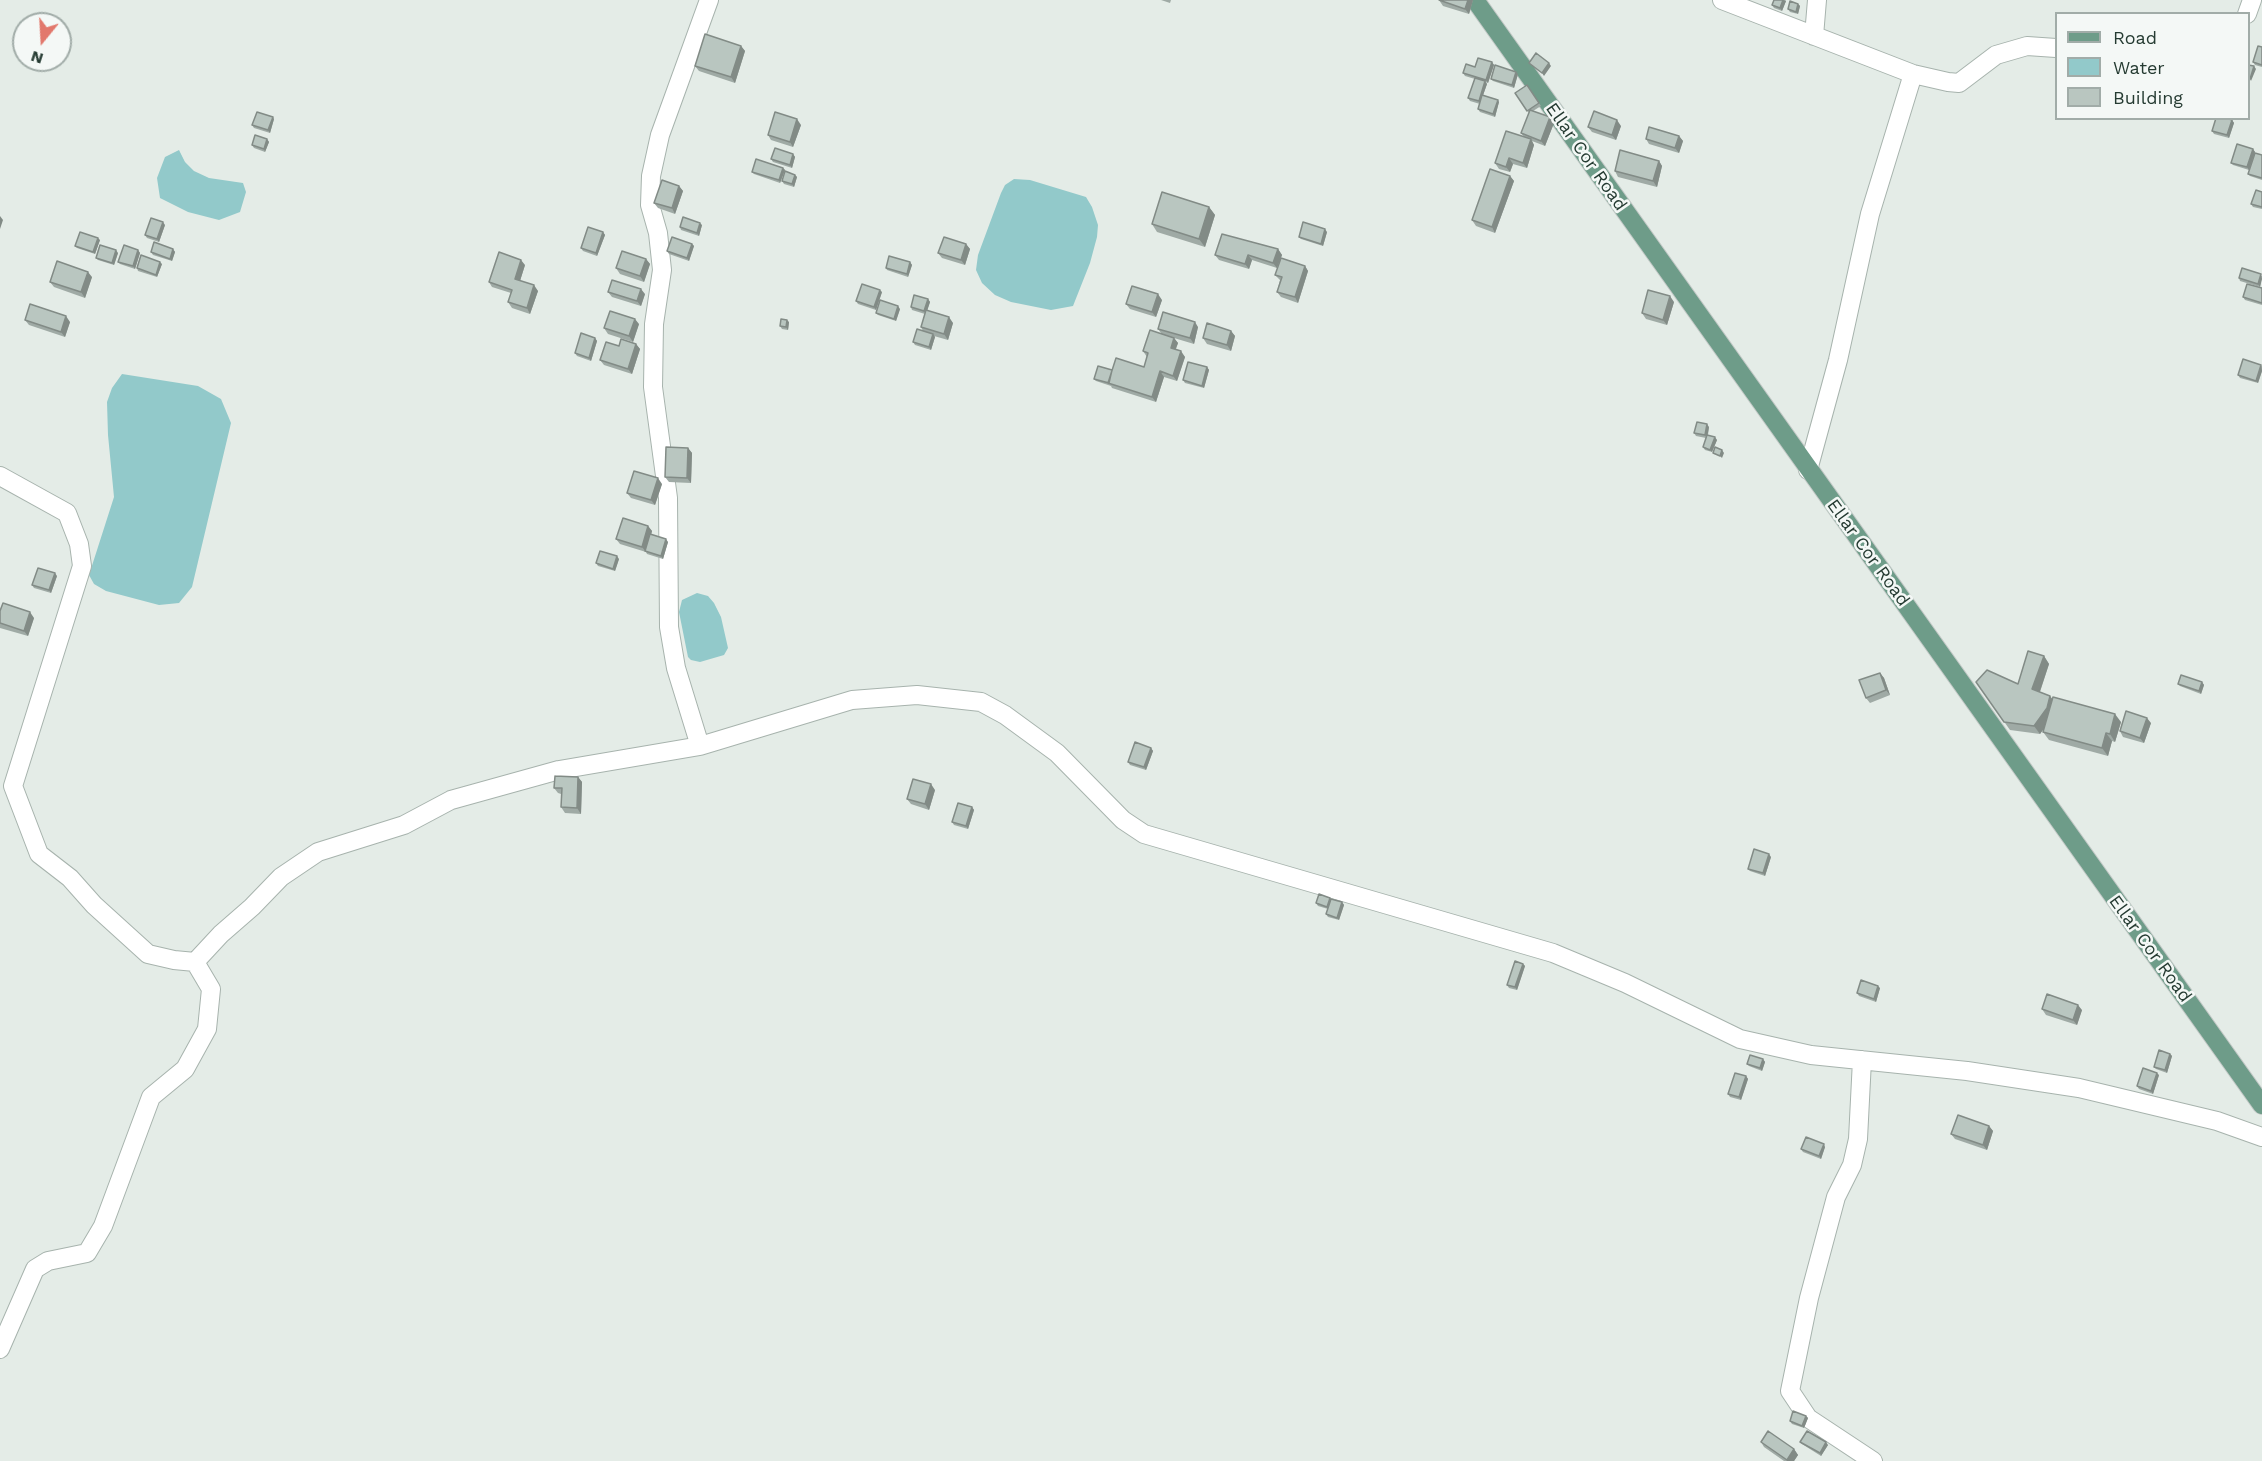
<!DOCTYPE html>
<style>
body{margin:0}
#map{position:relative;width:2262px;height:1461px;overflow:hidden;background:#e4ece7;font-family:"Work Sans",sans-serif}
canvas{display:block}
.legend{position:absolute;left:2055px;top:12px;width:195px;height:108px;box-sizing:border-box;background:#f4f8f6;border:2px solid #a1aca8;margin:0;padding:8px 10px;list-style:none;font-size:18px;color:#253b32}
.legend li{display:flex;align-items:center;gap:12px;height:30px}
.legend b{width:30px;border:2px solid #a1aca8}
.north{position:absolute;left:12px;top:12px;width:60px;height:60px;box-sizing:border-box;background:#f4f8f6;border:2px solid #a1aca8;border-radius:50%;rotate:198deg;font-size:16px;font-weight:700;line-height:24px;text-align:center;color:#253b32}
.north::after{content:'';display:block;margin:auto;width:21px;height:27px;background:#e2786c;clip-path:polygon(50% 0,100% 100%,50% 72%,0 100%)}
</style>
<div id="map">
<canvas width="2262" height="1461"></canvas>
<ul class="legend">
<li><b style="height:8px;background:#6e9c89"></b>Road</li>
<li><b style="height:16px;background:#92c9ca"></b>Water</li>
<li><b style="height:16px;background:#b9c6c0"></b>Building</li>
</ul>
<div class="north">N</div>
</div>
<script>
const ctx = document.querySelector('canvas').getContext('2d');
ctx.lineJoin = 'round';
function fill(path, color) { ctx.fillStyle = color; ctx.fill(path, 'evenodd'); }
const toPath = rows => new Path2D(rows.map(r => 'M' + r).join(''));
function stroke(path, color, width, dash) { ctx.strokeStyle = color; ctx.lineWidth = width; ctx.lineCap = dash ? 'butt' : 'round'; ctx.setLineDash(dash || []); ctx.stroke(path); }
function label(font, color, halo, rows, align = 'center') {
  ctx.font = font + ' "Work Sans",sans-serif'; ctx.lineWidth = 5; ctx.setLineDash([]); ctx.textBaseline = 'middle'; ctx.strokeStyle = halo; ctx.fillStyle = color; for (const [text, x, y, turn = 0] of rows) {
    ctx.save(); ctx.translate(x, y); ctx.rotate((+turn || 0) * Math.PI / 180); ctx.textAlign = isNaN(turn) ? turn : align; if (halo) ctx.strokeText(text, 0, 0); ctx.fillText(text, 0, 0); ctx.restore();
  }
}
const water = toPath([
 [179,150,185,162,194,171,209,178,243,183,246,192,240,212,219,220,188,212,160,198,157,178,165,157],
 [1014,179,1030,180,1086,197,1092,207,1098,225,1097,237,1090,263,1073,306,1051,310,1011,302,995,295,982,283,976,270,978,255,1001,193,1005,185],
 [122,374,198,386,221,399,231,423,192,587,179,603,159,605,106,591,94,584,89,575,114,497,108,435,107,402,112,388],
 [697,593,708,596,714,603,721,617,728,648,724,655,700,662,691,660,688,657,679,612,682,600]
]);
const minor = toPath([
 [1722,0,1913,74,1948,82,1959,83,1996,55,2027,46,2056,48],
 [2247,14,2252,0],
 [1814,36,1817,0],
 [1808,470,1838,360,1870,214,1913,74],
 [0,476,67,513,79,544,82,566,13,786,39,854,70,878,94,905,148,954,174,960,195,962,211,989,207,1029,185,1069,151,1097,103,1226,87,1253,48,1261,35,1269,0,1349],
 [700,746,676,668,669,627,668,498,653,387,654,324,662,270,658,233,650,205,651,176,660,135,709,0],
 [195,962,221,934,252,907,281,877,318,852,404,825,451,800,559,770,700,746,852,700,917,695,981,702,1005,715,1057,753,1123,820,1144,834,1553,953,1625,983,1740,1039,1811,1055,1967,1071,2079,1088,2217,1121,2262,1137],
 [1862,1060,1858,1139,1852,1165,1836,1197,1809,1298,1790,1391,1808,1418,1873,1461]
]);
const major = toPath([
 [1475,0,2262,1105]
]);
const wall = toPath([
 [1161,0,1171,0,1170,3],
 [1439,0,1473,0,1469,14,1443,6],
 [1774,0,1785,0,1786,1,1782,11,1774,8,1772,5],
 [1798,4,1800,6,1798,14,1790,12,1788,9],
 [741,46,745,51,735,83,699,71,695,66],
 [2262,47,2262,67,2255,65,2253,62],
 [1492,62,1494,65,1488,83,1485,82,1487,84,1483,95,1499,102,1495,117,1480,112,1478,109,1480,104,1470,101,1468,98,1475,79,1465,76,1463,73,1475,67],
 [1518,74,1514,88,1493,81,1491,79],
 [1527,85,1541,106,1533,111,1554,123,1545,146,1532,141,1534,145,1527,168,1513,164,1510,172,1499,169,1495,163,1524,137,1521,133,1529,113,1515,93],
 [274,119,270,133,254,128,252,125],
 [2232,120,2234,123,2229,138,2214,134,2212,131],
 [801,125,793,147,771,140,768,135],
 [1621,126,1616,140,1592,132,1588,127],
 [1679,136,1683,141,1679,153,1649,144,1646,139],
 [267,139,269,142,265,152,254,148,252,145],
 [2253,149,2255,152,2249,170,2233,165,2231,163],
 [793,154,795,157,792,168,773,162,771,159],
 [2262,155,2262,180,2250,176,2248,174],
 [1659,161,1662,166,1657,187,1618,177,1615,171],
 [783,168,785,170,780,183,754,174,752,172],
 [795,175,797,177,794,187,784,184,782,181],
 [1510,176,1514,181,1495,233,1476,226,1472,220],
 [679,186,683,191,675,214,658,208,654,203],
 [2262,192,2262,209,2253,207,2251,204],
 [1209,207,1215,215,1205,247,1157,232,1152,224],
 [165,225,159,242,147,238,145,235],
 [702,225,699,236,681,230,680,227],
 [603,232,605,235,597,256,583,251,581,248],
 [1327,232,1323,246,1301,239,1299,237],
 [100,240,95,254,77,248,75,246],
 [692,244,694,246,689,261,669,254,667,251],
 [966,244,970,249,965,265,942,258,938,253],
 [173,249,175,252,172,261,153,255,151,252],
 [1278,249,1282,255,1277,268,1252,260,1249,269,1219,260,1215,255],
 [138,250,140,253,135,269,120,264,118,262],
 [118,253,114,265,98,260,96,258],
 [646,259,650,264,644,282,620,274,616,268],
 [910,262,912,265,908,277,887,270,886,268],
 [162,264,157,277,138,271,137,268],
 [525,265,520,281,538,291,530,314,512,308,508,302,511,293,492,287,489,282],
 [1305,266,1308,271,1298,303,1281,297,1277,292,1280,280,1275,275],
 [2262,276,2260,287,2240,281,2239,278],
 [92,277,85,298,54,287,50,282],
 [2262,288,2262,305,2245,300,2243,297],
 [608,292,645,294,641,306,612,297],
 [882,292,876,310,858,304,856,301],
 [928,299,930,302,927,311,953,323,948,340,934,336,935,337,931,350,915,345,913,342,923,331,921,327,925,314,912,310,911,307],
 [1162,300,1156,317,1130,309,1126,304],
 [1674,302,1667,325,1646,319,1642,313],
 [900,309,896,321,878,315,876,313],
 [25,320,70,322,65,337,29,325],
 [789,322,788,330,782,329,780,326],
 [639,324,633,342,608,334,604,328],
 [1198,327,1194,344,1174,338,1178,343,1176,349,1185,357,1177,381,1164,377,1156,402,1112,388,1111,386,1096,381,1094,379,1112,370,1144,367,1147,357,1143,351,1161,333,1158,329],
 [1231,331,1235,336,1231,351,1207,344,1203,338],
 [595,338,597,341,591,361,577,356,575,353],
 [636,344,640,349,632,374,604,365,600,360,619,346],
 [2262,366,2262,371,2258,383,2240,378,2238,375],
 [1207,367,1209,370,1204,388,1185,383,1183,380],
 [1709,427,1708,435,1717,440,1712,452,1705,450,1703,447,1706,438,1696,436,1694,433],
 [688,448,692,453,691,483,669,482,665,477],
 [662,484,655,505,631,498,627,493],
 [648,526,652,531,651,535,668,542,663,559,647,554,646,552,620,544,616,539],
 [619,559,615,571,598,566,596,563],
 [57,576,51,593,34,588,32,585],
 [0,611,34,618,28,636,0,628],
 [2044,656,2049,664,2040,692,2050,696,2052,699,2121,722,2115,742,2112,741,2108,756,2049,740,2043,732,2044,727,2040,734,2010,730,1976,682,2018,684],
 [1880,673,1884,678,1890,695,1870,703,1866,698],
 [2202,682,2204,685,2201,694,2180,686,2178,684],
 [2151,723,2144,743,2123,737,2120,731],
 [1151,748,1153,751,1146,770,1130,765,1128,762],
 [578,777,582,782,581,814,565,813,561,807,561,794,558,793,554,788],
 [935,790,929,810,911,804,907,799],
 [972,807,974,810,968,829,954,825,952,822],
 [1771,857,1765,876,1750,871,1748,869],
 [1331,899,1342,902,1344,905,1339,920,1328,917,1326,914,1328,909,1318,906,1316,903],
 [1523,964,1525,966,1517,990,1509,988,1507,985],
 [1880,988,1876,1002,1859,996,1857,993],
 [2042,1009,2082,1010,2077,1025,2046,1015],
 [2170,1054,2172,1056,2167,1073,2156,1069,2154,1067],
 [1763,1059,1765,1062,1762,1071,1749,1066,1747,1064],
 [2159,1075,2153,1094,2139,1089,2137,1086],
 [1746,1076,1748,1079,1741,1100,1730,1097,1728,1094],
 [1989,1126,1993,1131,1987,1150,1955,1139,1951,1134],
 [1825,1147,1821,1159,1803,1152,1801,1149],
 [1806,1416,1808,1418,1804,1428,1792,1424,1790,1421],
 [1761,1442,1794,1449,1798,1455,1794,1461,1784,1461,1764,1447],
 [1800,1442,1828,1445,1821,1456,1802,1444]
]);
const shadedWall = toPath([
 [1468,0,1473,0,1469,14,1465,9],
 [1783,0,1786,1,1782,11,1780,8],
 [1798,4,1800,6,1798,14,1796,12],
 [741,46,745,51,735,83,731,77],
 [1492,62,1494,65,1488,83,1486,80],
 [1549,63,1551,66,1544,76,1542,73],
 [2254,66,2256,69,2251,81,2250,79],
 [1516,72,1518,74,1514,88,1512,85],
 [1485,81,1487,84,1480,104,1479,101],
 [1498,100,1499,102,1495,117,1493,114],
 [273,117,274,119,270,133,268,130],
 [1550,117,1554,123,1545,146,1541,141],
 [797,119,801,125,793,147,790,142],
 [1617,120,1621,126,1616,140,1612,135],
 [2232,120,2234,123,2229,138,2227,135],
 [1679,136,1683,141,1679,153,1675,148],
 [267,139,269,142,265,152,264,149],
 [1531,139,1534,145,1527,168,1523,163],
 [2253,149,2255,152,2249,170,2247,167],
 [793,154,795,157,792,168,790,165],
 [1509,158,1513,164,1510,172,1506,167],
 [1659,161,1662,166,1657,187,1653,181],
 [783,168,785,170,780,183,779,180],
 [795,175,797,177,794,187,792,184],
 [1510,176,1514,181,1495,233,1492,227],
 [679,186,683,191,675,214,672,208],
 [1209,207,1215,215,1205,247,1199,239],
 [0,216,3,220,0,229],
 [163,222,165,225,159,242,157,239],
 [700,223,702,225,699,236,697,233],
 [1325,229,1327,232,1323,246,1321,244],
 [603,232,605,235,597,256,596,253],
 [98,238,100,240,95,254,93,252],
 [692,244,694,246,689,261,687,258],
 [966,244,970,249,965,265,961,260],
 [173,249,175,252,172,261,170,259],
 [1278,249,1282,255,1277,268,1273,263],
 [116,250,118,253,114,265,112,263],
 [138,250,140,253,135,269,133,266],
 [1248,255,1252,260,1249,269,1245,264],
 [646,259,650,264,644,282,640,276],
 [521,260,525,265,519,284,515,279],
 [160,262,162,264,157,277,156,275],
 [910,262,912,265,908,277,907,274],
 [1305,266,1308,271,1298,303,1295,297],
 [88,272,92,277,85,298,81,292],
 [2261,274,2262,279,2260,287,2258,284],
 [534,285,538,291,530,314,527,308],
 [641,289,645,294,641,306,637,301],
 [880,290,882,292,876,310,874,307],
 [1158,294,1162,300,1156,317,1152,312],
 [1670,296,1674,302,1667,325,1663,320],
 [928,299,930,302,926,314,924,311],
 [898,306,900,309,896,321,894,319],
 [66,316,70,322,65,337,61,332],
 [949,317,953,323,948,340,944,334],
 [635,319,639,324,633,342,629,336],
 [787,320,789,322,788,330,786,327],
 [1195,322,1198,327,1194,344,1190,338],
 [1231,331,1235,336,1231,351,1227,345],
 [933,334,935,337,931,350,929,347],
 [595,338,597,341,591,361,589,358],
 [1174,338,1178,343,1174,353,1171,348],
 [636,344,640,349,632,374,628,369],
 [1181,351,1185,357,1177,381,1173,376],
 [2261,365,2262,371,2258,383,2256,381],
 [1207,367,1209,370,1204,388,1202,386],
 [1160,371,1164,377,1156,402,1152,397],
 [1707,424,1709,427,1707,438,1705,435],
 [1715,437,1717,440,1712,452,1710,450],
 [688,448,692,453,691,483,687,478],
 [1722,450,1724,453,1722,458,1720,456],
 [658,478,662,484,655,505,651,500],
 [648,526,652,531,646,552,642,547],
 [666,539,668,542,663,559,661,556],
 [617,556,619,559,615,571,613,569],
 [55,573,57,576,51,593,49,590],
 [30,612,34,618,28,636,24,631],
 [2044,656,2049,664,2038,697,2032,689],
 [1880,673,1884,678,1890,695,1886,690],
 [2202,682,2204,685,2201,694,2199,691],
 [2050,696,2056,704,2053,717,2040,734,2034,726],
 [2115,714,2121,722,2115,742,2110,734],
 [2147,718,2151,723,2144,743,2140,738],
 [2106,733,2112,741,2108,756,2102,748],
 [1151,748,1153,751,1146,770,1144,767],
 [578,777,582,782,581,814,577,808],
 [931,784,935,790,929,810,925,804],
 [972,807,974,810,968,829,966,826],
 [1769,854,1771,857,1765,876,1763,873],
 [1342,902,1344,905,1339,920,1337,918],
 [1523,964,1525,966,1517,990,1515,987],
 [1878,986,1880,988,1876,1002,1874,999],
 [2078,1005,2082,1010,2077,1025,2073,1020],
 [2170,1054,2172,1056,2167,1073,2165,1070],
 [1763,1059,1765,1062,1762,1071,1760,1068],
 [2157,1073,2159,1075,2153,1094,2151,1091],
 [1746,1076,1748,1079,1741,1100,1739,1097],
 [1989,1126,1993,1131,1987,1150,1983,1145],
 [1824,1144,1825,1147,1821,1159,1819,1156],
 [1806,1416,1808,1418,1804,1428,1802,1426],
 [1826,1442,1828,1445,1821,1456,1820,1453],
 [1794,1449,1798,1455,1794,1461,1787,1461,1787,1460]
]);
const building = toPath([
 [1439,0,1468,0,1465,9,1439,0],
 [1774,0,1783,0,1780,8,1772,5,1774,0],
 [1790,1,1798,4,1796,12,1788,9,1790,1],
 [705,34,741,46,731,77,695,66,705,34],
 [2258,46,2262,47,2262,65,2253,62,2258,46],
 [1536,53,1549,63,1542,73,1529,63,1536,53],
 [1478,58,1492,62,1486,80,1463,73,1466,64,1475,67,1478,58],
 [1495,65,1516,72,1512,85,1491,79,1495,65],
 [2248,65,2254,66,2250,79,2248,78,2248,65],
 [1475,78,1485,81,1479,101,1468,98,1475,78],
 [1527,85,1539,103,1527,111,1515,93,1527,85],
 [1482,95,1498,100,1493,114,1478,109,1482,95],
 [1530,110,1550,117,1541,141,1521,133,1530,110],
 [1594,111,1617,120,1612,135,1588,127,1594,111],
 [257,112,273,117,268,130,252,125,257,112],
 [775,112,797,119,790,142,768,135,775,112],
 [2216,118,2226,118,2232,120,2227,135,2212,131,2216,118],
 [1649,127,1679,136,1675,148,1646,139,1649,127],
 [1506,131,1531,139,1523,163,1509,158,1506,167,1495,163,1506,131],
 [255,135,267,139,264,149,252,145,255,135],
 [2237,144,2253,149,2247,167,2231,163,2237,144],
 [775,148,793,154,790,165,771,159,775,148],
 [1620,150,1659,161,1653,181,1615,171,1620,150],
 [2255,153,2262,155,2262,178,2248,174,2255,153],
 [756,159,783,168,779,180,752,172,756,159],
 [1490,169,1510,176,1492,227,1472,220,1490,169],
 [785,171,795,175,792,184,782,181,785,171],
 [662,180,679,186,672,208,654,203,662,180],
 [2256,190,2262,192,2262,207,2251,204,2256,190],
 [1162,192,1209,207,1199,239,1152,224,1162,192],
 [683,217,700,223,697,233,680,227,683,217],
 [151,218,163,222,157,239,145,235,151,218],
 [1303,222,1325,229,1321,244,1299,237,1303,222],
 [588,227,603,232,596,253,581,248,588,227],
 [80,232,98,238,93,252,75,246,80,232],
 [1222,234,1278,249,1273,263,1248,255,1245,264,1215,255,1222,234],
 [672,237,692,244,687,258,667,251,672,237],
 [944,237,966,244,961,260,938,253,944,237],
 [154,242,173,249,170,259,151,252,154,242],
 [100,245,116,250,112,263,96,258,100,245],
 [124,245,138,250,133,266,118,262,124,245],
 [622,251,646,259,640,276,616,268,622,251],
 [499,252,521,260,515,279,534,285,527,308,508,302,512,290,489,282,499,252],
 [141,255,160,262,156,275,137,268,141,255],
 [889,256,910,262,907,274,886,268,889,256],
 [1281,258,1305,266,1295,297,1277,292,1282,277,1275,275,1281,258],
 [57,261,88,272,81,292,50,282,57,261],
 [2242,268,2261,274,2258,284,2239,278,2242,268],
 [612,280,641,289,637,301,608,292,612,280],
 [862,284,880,290,874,307,856,301,862,284],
 [2247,284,2262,288,2262,303,2243,297,2247,284],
 [1132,286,1158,294,1152,312,1126,304,1132,286],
 [1648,290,1670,296,1663,320,1642,313,1648,290],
 [914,295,928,299,924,311,911,307,914,295],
 [880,300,898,306,894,319,876,313,880,300],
 [30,304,66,316,61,332,25,320,30,304],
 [926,310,949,317,944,334,921,327,926,310],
 [610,311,635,319,629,336,604,328,610,311],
 [1163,312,1195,322,1190,338,1158,329,1163,312],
 [781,319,787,320,786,327,780,326,781,319],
 [1207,323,1231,331,1227,345,1203,338,1207,323],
 [917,329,933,334,929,347,913,342,917,329],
 [1150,330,1174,338,1171,348,1181,351,1173,376,1160,371,1152,397,1108,383,1116,358,1144,367,1148,353,1143,351,1150,330],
 [581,333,595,338,589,358,575,353,581,333],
 [621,339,636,344,628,369,600,360,606,342,619,346,621,339],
 [2243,359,2261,365,2256,381,2238,375,2243,359],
 [1188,362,1207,367,1202,386,1183,380,1188,362],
 [1098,366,1112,370,1109,383,1094,379,1098,366],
 [1697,422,1707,424,1705,435,1694,433,1697,422],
 [1707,435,1715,437,1710,450,1703,447,1707,435],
 [666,447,688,448,687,478,665,477,666,447],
 [1715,447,1722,450,1720,456,1713,453,1715,447],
 [634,471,658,478,651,500,627,493,634,471],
 [623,518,648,526,642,547,616,539,623,518],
 [650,534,666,539,661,556,645,551,650,534],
 [600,551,617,556,613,569,596,563,600,551],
 [38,568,55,573,49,590,32,585,38,568],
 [3,603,30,612,24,631,0,623,0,611,3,603],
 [2028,651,2044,656,2032,689,2050,696,2047,708,2034,726,2004,722,1976,682,1987,670,2018,684,2028,651],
 [1880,673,1886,690,1866,698,1859,680,1880,673],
 [2181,675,2202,682,2199,691,2178,684,2181,675],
 [2053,697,2115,714,2110,734,2106,733,2102,748,2043,732,2053,697],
 [2126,711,2147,718,2140,738,2120,731,2126,711],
 [1135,742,1151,748,1144,767,1128,762,1135,742],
 [555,776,578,777,577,808,561,807,562,788,554,788,555,776],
 [913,779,931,784,925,804,907,799,913,779],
 [958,803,972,807,966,826,952,822,958,803],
 [1754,849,1769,854,1763,873,1748,869,1754,849],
 [1319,894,1330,898,1327,907,1316,903,1319,894],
 [1331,899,1342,902,1337,918,1326,914,1331,899],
 [1515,961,1523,964,1515,987,1507,985,1515,961],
 [1861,980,1878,986,1874,999,1857,993,1861,980],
 [2047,994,2078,1005,2073,1020,2042,1009,2047,994],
 [2159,1050,2170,1054,2165,1070,2154,1067,2159,1050],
 [1750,1055,1763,1059,1760,1068,1747,1064,1750,1055],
 [2143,1068,2157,1073,2151,1091,2137,1086,2143,1068],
 [1735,1073,1746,1076,1739,1097,1728,1094,1735,1073],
 [1958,1115,1989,1126,1983,1145,1951,1134,1958,1115],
 [1806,1137,1824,1144,1819,1156,1801,1149,1806,1137],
 [1793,1411,1806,1416,1802,1426,1790,1421,1793,1411],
 [1768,1431,1794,1449,1787,1460,1761,1442,1768,1431],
 [1807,1431,1826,1442,1820,1453,1800,1442,1807,1431]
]);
const streetNames = [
 ["Ellar Cor Road",1586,157,55],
 ["Ellar Cor Road",1868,553,54],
 ["Ellar Cor Road",2150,949,54]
];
fill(water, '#92c9ca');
stroke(minor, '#a7b3ad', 20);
stroke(major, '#c2c8c6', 20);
stroke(minor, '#fff', 18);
stroke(major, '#6e9c89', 18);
fill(wall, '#9faaa5');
fill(shadedWall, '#828b86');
fill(building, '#b9c6c0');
stroke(building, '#828b86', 1.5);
label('18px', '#253b32', '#f4f8f6', streetNames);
</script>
